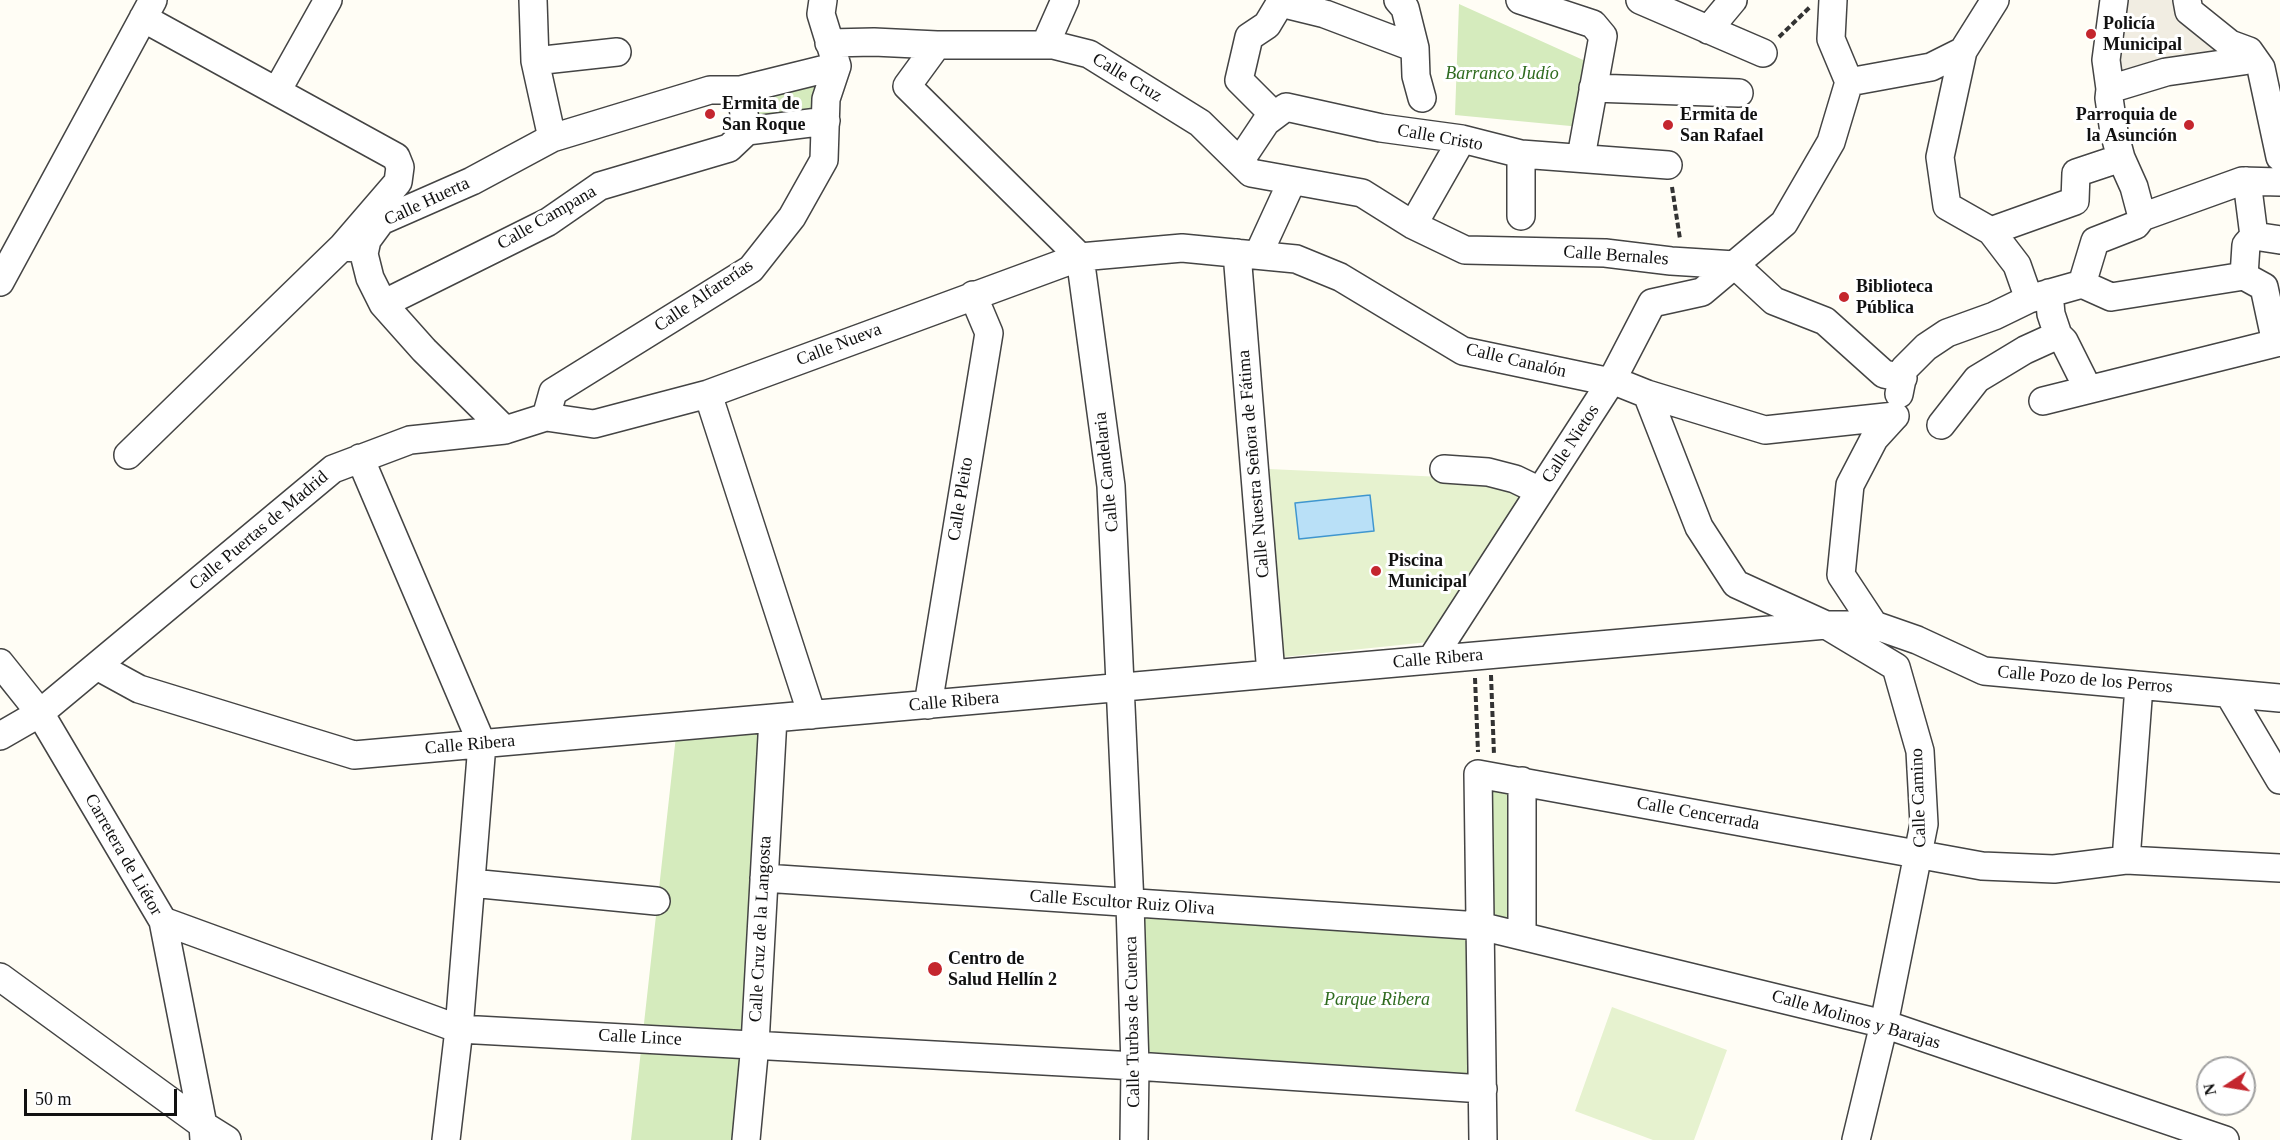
<!DOCTYPE html>
<meta charset="utf-8">
<style>
body{margin:0}
#map{position:relative;width:2280px;height:1140px;overflow:hidden;background:#fffdf5;font-family:"Times New Roman",serif}
canvas{display:block}
.north{position:absolute;left:2196px;top:1056px;width:60px;height:60px;box-sizing:border-box;background:#fff;border:2px solid #a0a0a0;border-radius:50%;rotate:258deg;font-size:16px;font-weight:700;line-height:24px;text-align:center;color:#111}
.north::after{content:'';display:block;margin:auto;width:21px;height:27px;background:#c4262e;clip-path:polygon(50% 0,100% 100%,50% 72%,0 100%)}
.scale{position:absolute;left:24px;top:1089px;width:153px;height:27px;box-sizing:border-box;border:3px solid #111;border-top:0;padding-left:8px;font-size:18px;line-height:21px;white-space:nowrap;color:#111;-webkit-text-stroke:4px #fff;paint-order:stroke}
</style>
<div id="map">
<canvas width="2280" height="1140"></canvas>
<div class="north">N</div>
<div class="scale">50 m</div>
</div>
<script>
const ctx = document.querySelector('canvas').getContext('2d');
ctx.lineJoin = 'round';
function fill(path, color) { ctx.fillStyle = color; ctx.fill(path, 'evenodd'); }
const toPath = rows => new Path2D(rows.map(r => 'M' + r).join(''));
function stroke(path, color, width, dash) { ctx.strokeStyle = color; ctx.lineWidth = width; ctx.lineCap = dash ? 'butt' : 'round'; ctx.setLineDash(dash || []); ctx.stroke(path); }
function label(font, color, halo, rows, align = 'center') {
  ctx.font = font + ' "Times New Roman",serif'; ctx.lineWidth = 6; ctx.setLineDash([]); ctx.textBaseline = 'middle'; ctx.strokeStyle = halo; ctx.fillStyle = color; for (const [text, x, y, turn = 0] of rows) {
    ctx.save(); ctx.translate(x, y); ctx.rotate((+turn || 0) * Math.PI / 180); ctx.textAlign = isNaN(turn) ? turn : align; if (halo) ctx.strokeText(text, 0, 0); ctx.fillText(text, 0, 0); ctx.restore();
  }
}
const green = toPath([
 [1459,4,1592,64,1581,127,1455,115],
 [835,70,826,121,746,128,740,93],
 [773,718,746,1140,631,1140,677,727],
 [1478,774,1522,781,1522,936,1481,926,1483,1089,1135,1066,1130,904,1480,925]
]);
const pitch = toPath([
 [1269,469,1486,479,1521,492,1522,500,1429,642,1284,657],
 [1612,1007,1727,1050,1694,1140,1653,1140,1575,1111]
]);
const plaza = toPath([
 [2114,0,2187,0,2249,51,2110,89]
]);
const water = toPath([
 [1370,495,1374,531,1299,539,1295,503,1370,495]
]);
const path = toPath([
 [1779,37,1810,7],
 [1672,187,1680,239],
 [1491,675,1494,755],
 [1475,678,1478,752]
]);
const minor = toPath([
 [533,0,535,61,552,138],
 [1398,0,1405,8,1415,48,1416,76,1422,98],
 [1520,0,1593,24,1603,36,1581,157],
 [1640,0,1763,53],
 [1833,0,1831,39,1849,82],
 [2114,0,2106,60,2110,89,2109,98,2114,132,2121,158,2134,187,2142,217],
 [2187,0,2189,11,2230,44,2249,51],
 [1280,3,1325,14,1415,48],
 [143,18,396,157,400,167,398,182,342,247],
 [1708,30,1733,0],
 [829,43,874,42,937,45,1053,45,1089,54,1200,123,1251,173,1362,193,1413,225,1465,250,1605,253,1671,261,1735,265],
 [1046,43,1065,0],
 [937,45,907,86,1080,257],
 [1963,51,1940,157,1947,206,1991,231,2017,265,2029,299,2082,284],
 [2249,51,2261,68,2280,157],
 [535,61,617,52],
 [1849,82,1931,67,1963,51,1995,0],
 [1593,88,1739,93],
 [2110,89,2166,72,2243,61,2249,51],
 [277,91,328,0],
 [1274,115,1239,80,1249,37,1267,25,1282,0],
 [826,121,747,131,740,90,837,66],
 [1240,161,1266,122,1286,107,1381,128,1462,139,1521,154,1668,165],
 [1521,216,1521,154],
 [1413,225,1462,139],
 [1991,231,2075,201,2076,173,2121,158],
 [2254,236,2280,240],
 [1237,253,1271,674],
 [1258,255,1292,181],
 [1080,257,1111,486,1130,904,1135,1066,1134,1140],
 [1735,265,1774,301,1825,321,1884,374,1903,378],
 [0,282,153,0],
 [2082,284,2095,241,2136,225,2142,217,2242,181,2280,182],
 [2082,284,2111,297,2244,276],
 [2049,293,2051,314,2058,335,2064,341,2088,389],
 [383,304,548,222,600,186,729,148,747,131],
 [708,394,812,715],
 [1647,394,1699,527,1736,584,1826,625,1896,667,1920,751,1924,824,1884,1024,1856,1140],
 [1899,394,1904,369,1926,347,1947,333,1994,316,2029,299],
 [2043,401,2276,343,2264,287,2244,276,2246,245,2254,236,2247,181],
 [546,417,553,392,751,269,792,217,824,160,826,99,837,66,821,14,823,0],
 [1941,425,1977,379,2025,350,2058,335],
 [505,430,424,350,383,304,370,278,364,254,367,240,381,221,472,181,552,138,710,90,740,90],
 [128,455,342,247,358,248],
 [360,458,482,744,459,1029,446,1140],
 [1444,469,1488,472,1515,479,1540,491],
 [1874,625,1841,575,1850,485,1874,439,1895,416],
 [1431,660,1612,380,1652,303,1702,292,1784,223,1831,142,1849,82],
 [0,663,40,713,163,921,203,1125,204,1140],
 [97,666,139,689,354,755,1826,625,1874,625,1917,640,1984,671,2280,698],
 [2229,694,2280,780],
 [928,705,989,333,973,295],
 [0,736,40,713,333,469,410,440,505,430,546,417,594,424,708,394,1080,257,1182,248,1296,259,1340,277,1463,351,1601,380,1612,380,1647,394,1765,430,1895,416],
 [2126,860,2139,686],
 [764,878,1480,926,1884,1024,2225,1140],
 [471,883,656,901],
 [163,921,459,1029,1135,1066,1483,1089],
 [1522,936,1522,781],
 [0,977,203,1125,227,1140],
 [746,1140,755,1044,773,718],
 [1483,1140,1478,774,1982,866,2054,869,2126,860,2280,868]
]);
const markers = [
 [2091,34,6,"#c4262e"],
 [710,114,6,"#c4262e"],
 [1668,125,6,"#c4262e"],
 [2189,125,6,"#c4262e"],
 [1844,297,6,"#c4262e"],
 [1376,571,6,"#c4262e"],
 [935,969,8,"#c4262e"]
];
const poiNames = [
 ["Policía",2103,24],
 ["Municipal",2103,45],
 ["Ermita de",722,104],
 ["San Roque",722,125],
 ["Ermita de",1680,115],
 ["San Rafael",1680,136],
 ["Parroquia de",2177,115,"right"],
 ["la Asunción",2177,136,"right"],
 ["Biblioteca",1856,287],
 ["Pública",1856,308],
 ["Piscina",1388,561],
 ["Municipal",1388,582],
 ["Centro de",948,959],
 ["Salud Hellín 2",948,980]
];
const parkNames = [
 ["Barranco Judío",1502,74],
 ["Parque Ribera",1377,1000]
];
const streetNames = [
 ["Calle Cruz",1127,78,31],
 ["Calle Cristo",1440,138,10],
 ["Calle Huerta",427,202,-25],
 ["Calle Campana",547,218,-30],
 ["Calle Bernales",1616,256,4],
 ["Calle Alfarerías",704,296,-34],
 ["Calle Nueva",839,345,-21],
 ["Calle Canalón",1516,361,13],
 ["Calle Nietos",1571,444,-57],
 ["Calle Nuestra Señora de Fátima",1254,464,-95],
 ["Calle Candelaria",1107,472,-96],
 ["Calle Pleito",961,499,-81],
 ["Calle Puertas de Madrid",259,531,-40],
 ["Calle Ribera",1438,659,-5],
 ["Calle Pozo de los Perros",2085,680,5],
 ["Calle Ribera",954,702,-5],
 ["Calle Ribera",470,745,-5],
 ["Calle Camino",1919,798,-92],
 ["Calle Cencerrada",1698,814,10],
 ["Carretera de Liétor",123,855,60],
 ["Calle Escultor Ruiz Oliva",1122,903,4],
 ["Calle Cruz de la Langosta",761,929,-87],
 ["Calle Molinos y Barajas",1856,1020,16],
 ["Calle Turbas de Cuenca",1133,1022,-91],
 ["Calle Lince",640,1038,3]
];
fill(green, '#d5ebbd');
fill(pitch, '#e6f2cf');
fill(plaza, '#f1ede2');
fill(water, '#b9e0f7');
stroke(water, '#3f96cf', 1.5);
stroke(minor, '#444', 30);
stroke(path, '#333', 4, [6, 3]);
stroke(minor, '#fff', 27);
for (const [x, y, r, color] of markers) { const dot = new Path2D(); dot.arc(x, y, r, 0, 2 * Math.PI); ctx.fillStyle = color; ctx.fill(dot); stroke(dot, '#fff', 2); }
label('bold 18px', '#111', '#fff', poiNames, 'left');
label('italic 18px', '#2f6b1f', '#fff', parkNames);
label('18px', '#111', '#fff', streetNames);
</script>
